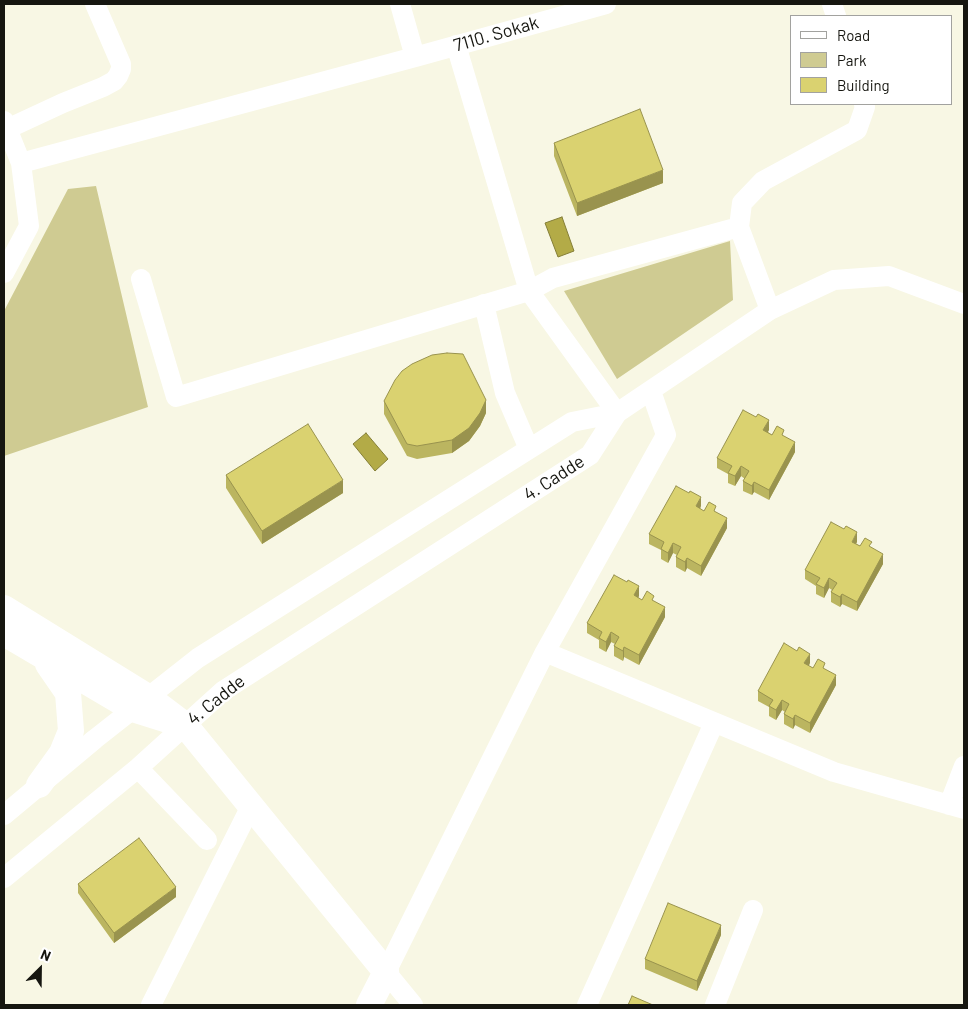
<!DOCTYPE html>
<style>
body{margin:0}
#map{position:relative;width:968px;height:1009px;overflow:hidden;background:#f8f7e4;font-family:Barlow,sans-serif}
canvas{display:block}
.frame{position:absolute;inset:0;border:5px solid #161610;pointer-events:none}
.legend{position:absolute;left:790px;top:15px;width:162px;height:90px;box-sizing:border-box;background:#fff;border:1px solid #a2a29f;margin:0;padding:6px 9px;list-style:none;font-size:15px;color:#161610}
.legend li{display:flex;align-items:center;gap:10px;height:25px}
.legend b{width:25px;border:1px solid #a2a29f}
.north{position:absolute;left:15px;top:944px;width:50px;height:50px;-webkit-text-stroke:4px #fff;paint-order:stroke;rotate:23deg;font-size:14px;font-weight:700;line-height:20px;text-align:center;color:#161610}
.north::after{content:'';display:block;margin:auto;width:18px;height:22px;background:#161610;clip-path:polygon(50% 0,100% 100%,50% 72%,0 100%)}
</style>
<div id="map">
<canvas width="968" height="1009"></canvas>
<div class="frame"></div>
<ul class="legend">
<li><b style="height:6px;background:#fff"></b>Road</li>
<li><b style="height:14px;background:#cfcb92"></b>Park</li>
<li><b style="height:14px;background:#dad270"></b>Building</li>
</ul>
<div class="north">N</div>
</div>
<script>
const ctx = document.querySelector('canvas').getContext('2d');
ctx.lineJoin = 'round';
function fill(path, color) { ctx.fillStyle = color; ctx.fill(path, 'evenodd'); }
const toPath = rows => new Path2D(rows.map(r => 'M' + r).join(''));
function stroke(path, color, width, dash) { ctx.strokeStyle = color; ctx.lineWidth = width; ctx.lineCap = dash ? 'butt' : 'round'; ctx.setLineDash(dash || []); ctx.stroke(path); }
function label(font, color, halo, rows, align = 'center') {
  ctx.font = font + ' Barlow,sans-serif'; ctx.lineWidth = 4.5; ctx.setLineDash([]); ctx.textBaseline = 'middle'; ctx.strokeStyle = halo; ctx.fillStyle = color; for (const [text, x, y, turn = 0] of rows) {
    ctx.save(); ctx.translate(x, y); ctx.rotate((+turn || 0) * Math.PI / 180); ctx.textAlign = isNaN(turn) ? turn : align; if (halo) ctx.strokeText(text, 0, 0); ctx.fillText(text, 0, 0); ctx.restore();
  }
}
const green = toPath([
 [96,186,148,407,4,456,4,311,68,189],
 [730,241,733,300,617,379,564,291]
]);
const water = toPath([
 [562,217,574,251,558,257,545,223,562,217],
 [366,433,388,459,375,471,353,444,366,433]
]);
const minor = toPath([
 [832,4,836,16],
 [456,45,529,291,617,413],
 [415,57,606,4],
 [4,121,21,163,29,226,4,273],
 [7,129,63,103,103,87,114,81,118,76,121,69,121,64,95,4],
 [21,163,415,57,400,4],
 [141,279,176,397,529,291,553,278,739,227],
 [484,304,505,393,529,449],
 [770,310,739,227,742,203,763,181,857,130,865,107,864,104],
 [545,652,834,772,964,809],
 [138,768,207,840],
 [949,805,964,766],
 [4,815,95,739,198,658,572,422,617,413,770,310,834,280,889,276,964,304],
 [4,878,138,768,223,691,590,455,617,413],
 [151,1005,251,806],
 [413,1005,386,972,545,652,666,435,651,391],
 [587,1005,714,723],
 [715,1005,753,910]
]);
const major = toPath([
 [4,608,148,697,185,725,386,972,369,1005],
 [4,633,133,709,168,720],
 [39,785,62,753,71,731,68,693,48,664]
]);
const wall = toPath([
 [554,143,663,183,577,216,554,156],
 [384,401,486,413,480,426,469,441,452,453,417,459,407,456,384,414],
 [769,430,768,432,772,435,784,436,795,452,769,500,754,492,752,495,743,491,743,481,745,479,741,476,735,486,728,483,728,474,717,468,717,458],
 [226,475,343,493,262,544,226,488],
 [701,506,700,509,704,511,716,512,727,528,701,576,687,568,685,572,676,567,676,557,677,555,673,553,668,563,661,559,661,550,649,544,649,534],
 [857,542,856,544,860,546,872,548,883,564,857,611,842,604,840,607,831,602,831,592,832,590,829,588,824,598,816,594,816,586,805,579,805,570],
 [639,596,638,598,642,600,654,601,665,617,639,665,624,657,623,661,614,656,614,646,615,644,611,642,606,652,599,648,599,640,587,633,587,623],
 [810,663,809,666,813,668,825,669,836,685,810,733,795,725,793,729,784,724,784,714,785,712,782,710,776,720,769,716,769,707,758,701,758,691],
 [78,884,176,897,114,943,78,893],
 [721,935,697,991,645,969,645,959]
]);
const shadedWall = toPath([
 [663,170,663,183,577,216,577,203],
 [486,400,486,413,480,426,469,441,452,453,452,440],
 [769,420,769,430,763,440,763,430],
 [795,442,795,452,769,500,769,490],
 [741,466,741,476,735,486,735,476],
 [343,480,343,493,262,544,262,531],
 [754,482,754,492,752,495,752,486],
 [701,497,701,506,696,516,696,506],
 [727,518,727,528,701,576,701,566],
 [857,532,857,542,852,551,852,542],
 [673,543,673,553,668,563,668,553],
 [883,554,883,564,857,611,857,602],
 [687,558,687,568,685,572,685,562],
 [829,578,829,588,824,598,824,588],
 [639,586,639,596,634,605,634,595],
 [842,594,842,604,840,607,840,597],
 [665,607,665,617,639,665,639,655],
 [611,632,611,642,606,652,606,642],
 [624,647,624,657,623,661,623,651],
 [810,654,810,663,804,673,804,663],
 [836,675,836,685,810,733,810,723],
 [782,700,782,710,776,720,776,710],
 [795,715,795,725,793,729,793,719],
 [176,887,176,897,114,943,114,933],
 [721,925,721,935,697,991,697,981]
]);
const building = toPath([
 [640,109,663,170,577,203,554,143,640,109],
 [447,353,463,354,486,400,480,413,469,428,452,440,417,446,407,444,384,401,395,380,402,371,412,364,432,355,447,353],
 [743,410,756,417,758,414,769,420,763,430,772,435,777,426,784,430,782,435,795,442,769,490,754,482,752,486,743,481,749,471,741,466,735,476,728,473,732,466,717,458,743,410],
 [308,424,343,480,262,531,226,475,308,424],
 [676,486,689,493,690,491,701,497,696,506,704,511,709,502,716,506,714,511,727,518,701,566,687,558,685,562,676,557,681,547,673,543,668,553,661,549,664,542,649,534,676,486],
 [831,522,844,529,846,526,857,532,852,542,860,546,865,538,872,542,869,546,883,554,857,602,842,594,840,597,831,592,837,583,829,578,824,588,816,584,820,578,805,570,831,522],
 [614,575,627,582,628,580,639,586,634,595,642,600,647,591,654,596,652,600,665,607,639,655,624,647,623,651,614,646,619,637,611,632,606,642,599,638,602,632,587,623,614,575],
 [784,643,797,651,799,647,810,654,804,663,813,668,818,659,825,663,823,668,836,675,810,723,795,715,793,719,784,714,789,704,782,700,776,710,769,706,773,700,758,691,784,643],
 [139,838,176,887,114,933,78,884,139,838],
 [668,903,721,925,697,981,645,959,668,903],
 [632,996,653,1005,628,1005,632,996]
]);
const streetNames = [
 ["7110. Sokak",496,34,-16],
 ["4. Cadde",554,478,-33],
 ["4. Cadde",216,700,-39]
];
fill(green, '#cfcb92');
fill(water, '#b3ab47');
stroke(water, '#847e36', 1);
stroke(minor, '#fff', 20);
stroke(major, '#fff', 26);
fill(wall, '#bbb560');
fill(shadedWall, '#99934e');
fill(building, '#dad270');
stroke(building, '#99934e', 1);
label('18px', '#161610', '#fff', streetNames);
</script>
